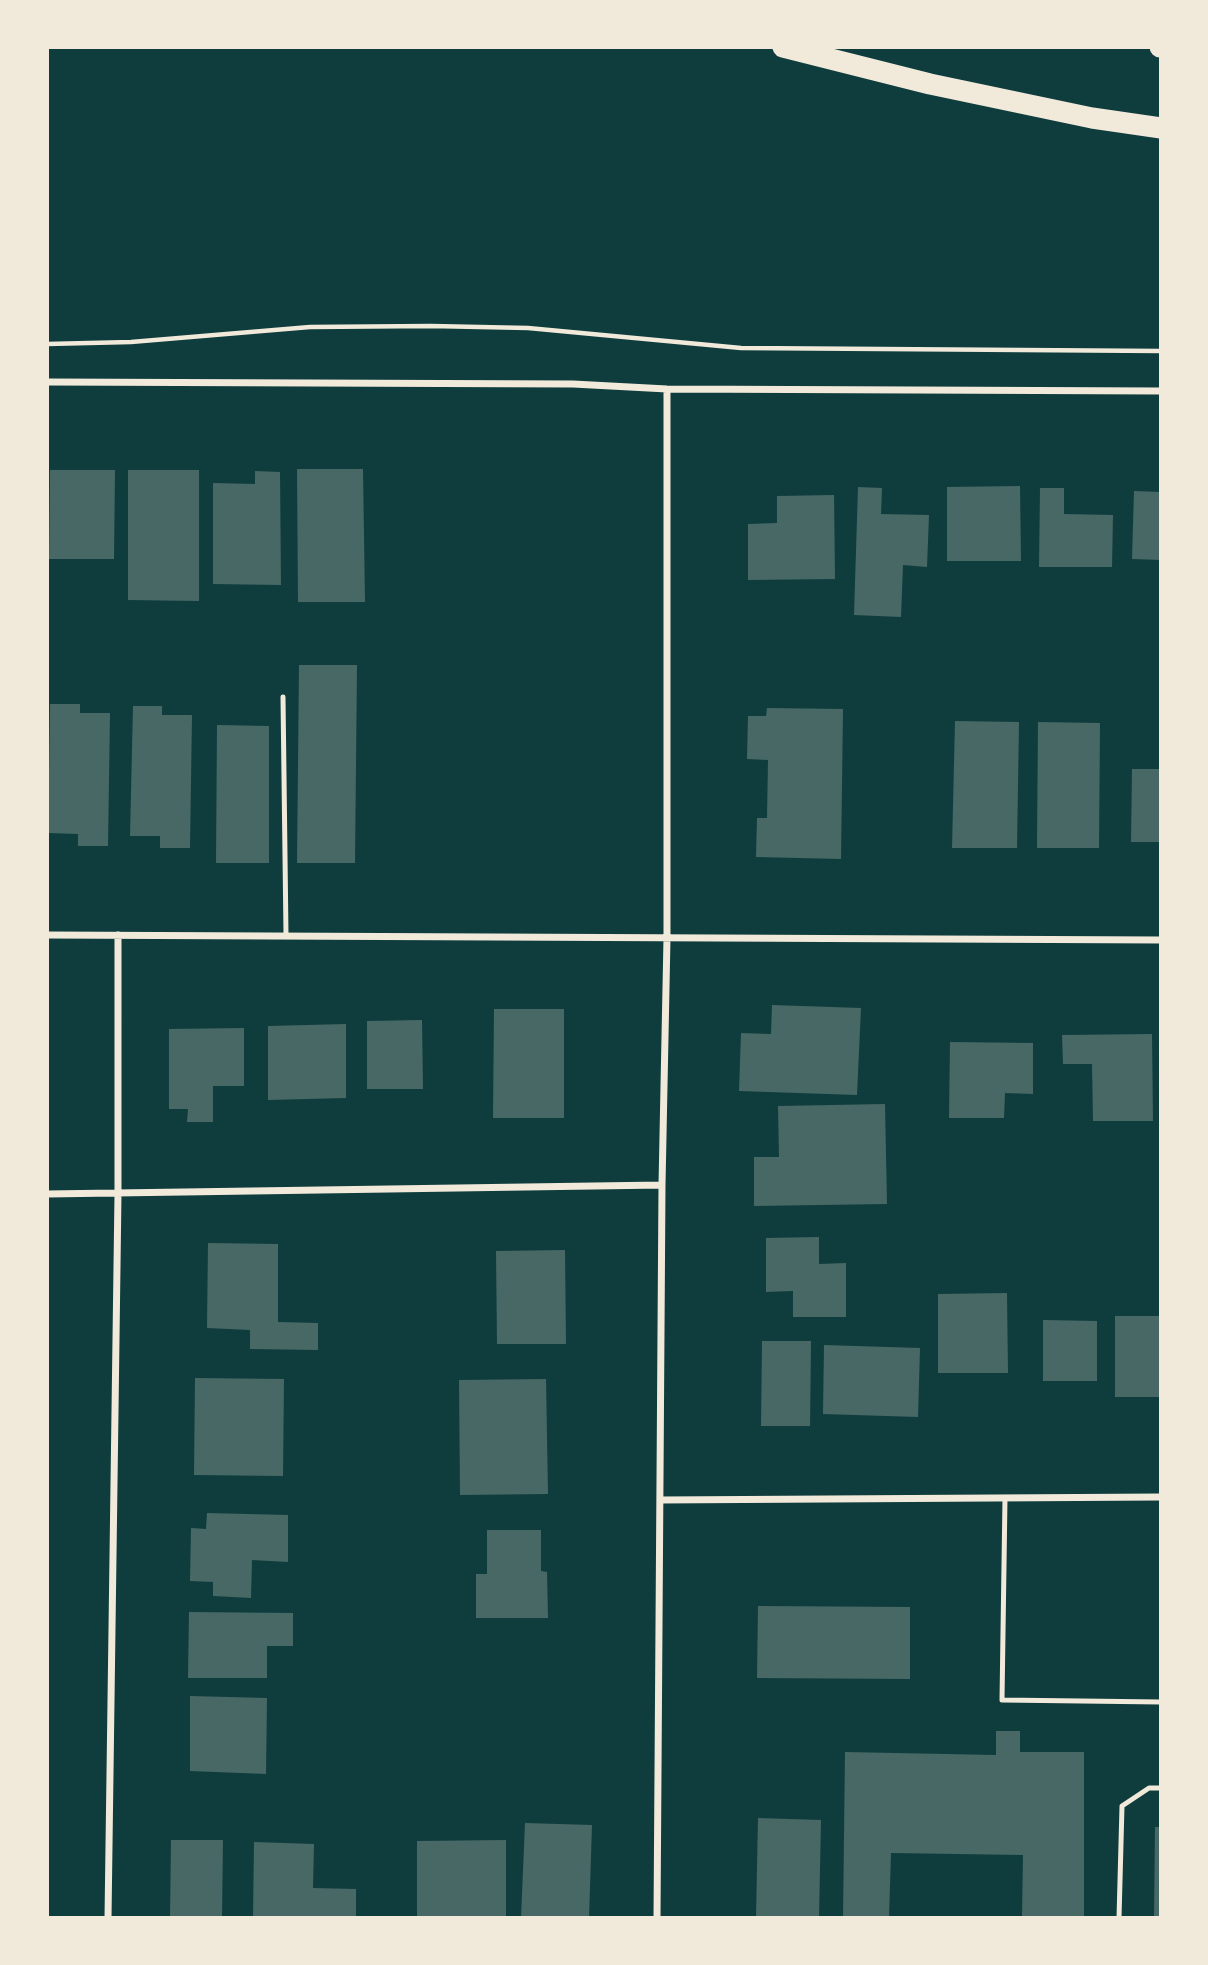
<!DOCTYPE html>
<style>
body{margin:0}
#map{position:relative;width:1208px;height:1965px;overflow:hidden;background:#0f3d3e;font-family:"PT Sans",sans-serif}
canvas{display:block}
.frame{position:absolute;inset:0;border:49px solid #f1e9da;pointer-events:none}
</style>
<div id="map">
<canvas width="1208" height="1965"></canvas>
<div class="frame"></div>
</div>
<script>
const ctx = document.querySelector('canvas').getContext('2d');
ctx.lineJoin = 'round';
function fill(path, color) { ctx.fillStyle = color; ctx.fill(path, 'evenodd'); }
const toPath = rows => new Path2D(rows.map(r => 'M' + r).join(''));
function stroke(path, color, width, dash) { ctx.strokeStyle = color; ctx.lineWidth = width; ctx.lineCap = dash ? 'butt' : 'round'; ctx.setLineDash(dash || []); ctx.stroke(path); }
const building = toPath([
 [297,469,363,469,365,602,298,602],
 [50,470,115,470,114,559,49,559],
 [128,470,199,470,199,601,128,600],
 [255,471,280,472,281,585,213,584,213,483,255,484],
 [1020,486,1021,561,947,561,947,487],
 [858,487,882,488,881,514,929,515,927,567,903,565,901,617,854,615],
 [1040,488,1064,488,1064,514,1113,515,1112,567,1039,567],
 [1134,491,1161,492,1161,560,1132,559],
 [834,495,835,579,748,580,748,524,777,523,777,496],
 [299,665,357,665,355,863,297,863],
 [50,704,80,704,80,713,110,713,108,846,78,846,78,834,48,833],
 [133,706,162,706,162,715,192,715,190,848,160,848,160,836,130,836],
 [767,708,843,709,841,859,756,857,757,818,767,818,768,760,747,759,748,716,766,716],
 [955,721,1019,722,1017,848,952,848],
 [1038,722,1100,723,1099,848,1037,848],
 [217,725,269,726,269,863,216,863],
 [1132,769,1161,769,1161,842,1131,842],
 [772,1005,861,1008,857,1095,739,1091,741,1033,771,1034],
 [494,1009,564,1009,564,1118,493,1118],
 [422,1020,423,1089,367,1089,367,1021],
 [346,1024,346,1098,268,1100,268,1026],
 [244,1028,244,1086,213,1086,213,1122,187,1122,188,1109,169,1109,169,1029],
 [1152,1034,1153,1121,1093,1121,1092,1064,1063,1064,1062,1035],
 [950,1042,1033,1043,1033,1094,1005,1093,1004,1118,949,1118],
 [885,1104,887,1204,754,1206,754,1157,779,1157,778,1106],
 [819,1237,819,1264,846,1263,846,1317,793,1317,793,1291,766,1292,766,1238],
 [208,1243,278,1244,278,1322,318,1323,318,1350,250,1349,250,1330,207,1328],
 [565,1250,566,1344,497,1344,496,1251],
 [1007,1293,1008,1373,938,1373,938,1294],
 [1115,1316,1161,1316,1161,1397,1115,1397],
 [1043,1320,1097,1321,1097,1381,1043,1381],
 [762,1341,811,1341,810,1426,761,1426],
 [824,1345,920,1348,918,1417,823,1414],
 [195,1378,284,1379,283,1476,194,1475],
 [546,1379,548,1494,460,1495,459,1380],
 [207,1513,288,1515,288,1562,252,1560,251,1598,213,1596,213,1582,190,1581,191,1528,206,1529],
 [487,1530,541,1530,541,1571,547,1572,548,1618,476,1618,476,1574,487,1574],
 [758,1606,910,1607,910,1679,757,1678],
 [189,1612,293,1613,293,1646,267,1646,267,1678,188,1678],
 [190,1696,267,1698,266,1774,190,1771],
 [996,1731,1020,1731,1020,1752,1084,1752,1084,1918,1022,1916,1023,1855,891,1853,889,1918,843,1918,845,1752,996,1755],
 [758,1818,821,1820,819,1918,756,1918],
 [525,1823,592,1825,589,1918,521,1918],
 [1155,1827,1161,1827,1161,1918,1154,1918],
 [171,1840,223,1840,222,1918,170,1918],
 [506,1840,506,1918,417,1918,417,1841],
 [254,1842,314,1844,313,1888,356,1889,356,1918,253,1918]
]);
const path = toPath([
 [47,344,131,342,310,327,431,326,528,328,741,348,1161,351]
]);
const service = toPath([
 [283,697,286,935],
 [1005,1498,1002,1700,1161,1702],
 [1119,1918,1122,1806,1149,1788,1161,1788]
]);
const minor = toPath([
 [47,382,573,384,667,389,1161,391],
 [47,935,1161,940],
 [47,1194,662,1185],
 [660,1500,1161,1497],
 [108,1918,118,1194,118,935],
 [657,1918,662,1185,667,938,667,389]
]);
const motorway = toPath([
 [783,47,930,84,1092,118,1161,128],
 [1160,47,1161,47]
]);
fill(building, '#486865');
stroke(path, '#f1e9da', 4.5);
stroke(service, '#f1e9da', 5);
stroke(minor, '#f1e9da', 7);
stroke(motorway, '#f1e9da', 21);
</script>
